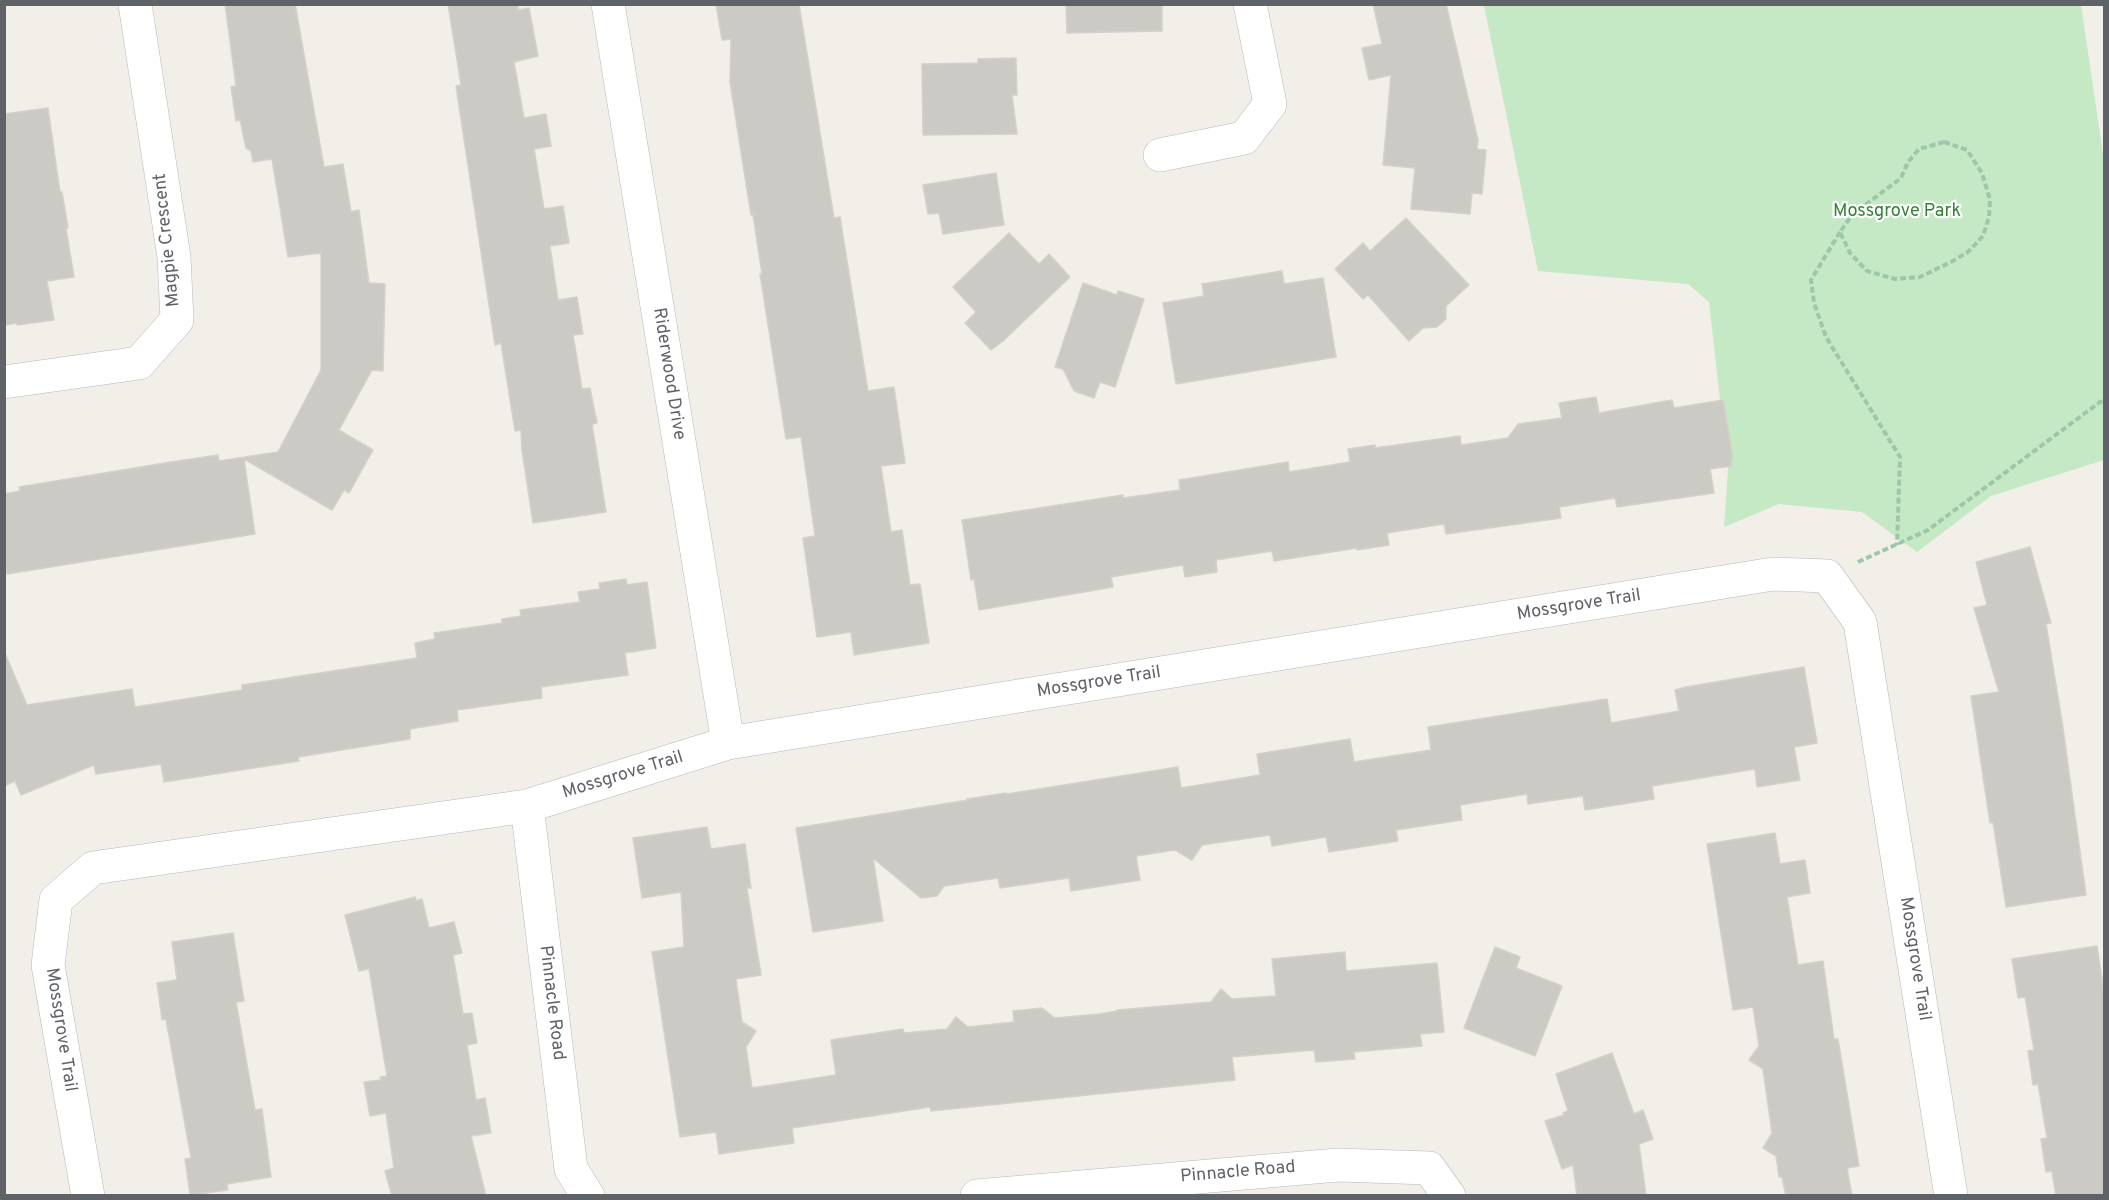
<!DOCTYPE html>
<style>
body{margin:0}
#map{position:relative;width:2109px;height:1200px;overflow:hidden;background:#f1efe8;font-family:Overpass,sans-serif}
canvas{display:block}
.frame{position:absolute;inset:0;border:6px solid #5f6368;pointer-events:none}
</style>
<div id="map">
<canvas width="2109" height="1200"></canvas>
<div class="frame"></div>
</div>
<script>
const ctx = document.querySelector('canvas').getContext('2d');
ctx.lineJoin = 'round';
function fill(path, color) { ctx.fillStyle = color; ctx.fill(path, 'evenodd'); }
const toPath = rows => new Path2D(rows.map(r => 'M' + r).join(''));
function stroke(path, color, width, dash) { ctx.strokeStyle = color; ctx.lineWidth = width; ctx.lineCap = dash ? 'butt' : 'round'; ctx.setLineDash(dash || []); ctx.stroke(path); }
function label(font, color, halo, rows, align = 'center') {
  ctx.font = font + ' Overpass,sans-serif'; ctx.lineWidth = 4.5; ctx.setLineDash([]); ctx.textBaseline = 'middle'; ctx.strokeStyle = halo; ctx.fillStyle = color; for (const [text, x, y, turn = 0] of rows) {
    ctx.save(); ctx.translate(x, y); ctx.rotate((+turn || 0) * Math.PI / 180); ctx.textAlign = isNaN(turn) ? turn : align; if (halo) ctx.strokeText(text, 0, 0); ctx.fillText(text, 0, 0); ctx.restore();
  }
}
const green = toPath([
 [1484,5,2081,5,2104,161,2104,460,1991,496,1917,552,1862,512,1779,504,1724,527,1728,469,1709,302,1688,284,1538,271]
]);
const building = toPath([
 [225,4,295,4,324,167,343,164,351,212,359,210,369,283,385,284,383,371,372,370,339,430,373,450,349,493,344,490,332,510,244,459,255,534,7,574,4,560,4,494,20,491,19,487,171,462,218,455,219,461,278,452,321,370,321,253,288,257,272,159,253,162,251,151,246,148,240,120,236,121,231,87,236,86,225,4],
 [448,4,518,4,518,10,529,8,538,56,514,62,524,118,546,114,551,146,534,149,544,209,563,206,569,243,550,246,558,300,577,297,583,334,573,335,582,389,590,388,597,423,592,424,606,512,533,523,522,450,521,430,515,431,501,343,495,345,456,86,461,85,448,4],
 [716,4,799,4,834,218,840,217,868,391,894,387,905,463,881,466,891,532,902,530,910,585,920,584,929,643,854,655,851,632,817,637,803,538,815,536,801,437,786,439,760,274,762,274,753,215,751,215,747,190,730,82,731,39,722,40,716,4],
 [1066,4,1162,4,1162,31,1067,33,1066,4],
 [1373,4,1446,4,1478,140,1477,149,1486,150,1482,194,1472,193,1470,214,1411,209,1415,168,1383,165,1391,75,1369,80,1362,48,1382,44,1373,4],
 [1016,58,1017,95,1012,95,1017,134,923,135,922,64,978,63,978,59,1016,58],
 [48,108,60,192,62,192,68,228,66,229,74,277,47,281,54,320,17,325,17,323,4,325,4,114,48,108],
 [996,173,1004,225,943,234,939,213,928,214,923,185,996,173],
 [1406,218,1469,285,1446,306,1446,319,1437,327,1423,328,1409,341,1368,295,1363,299,1335,269,1363,243,1370,251,1406,218],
 [1009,233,1039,264,1049,254,1070,277,1003,341,991,350,965,323,976,312,953,287,1009,233],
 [1282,271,1284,284,1323,278,1336,357,1176,384,1163,303,1204,296,1202,284,1282,271],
 [1083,283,1117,295,1118,291,1144,299,1115,387,1100,382,1094,398,1074,391,1063,369,1055,367,1083,283],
 [1596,397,1599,413,1672,400,1674,408,1723,400,1733,459,1731,459,1732,466,1710,469,1714,493,1617,507,1615,498,1559,507,1561,518,1446,534,1444,524,1387,533,1389,545,1357,550,1357,548,1274,561,1272,551,1216,560,1217,572,1185,577,1183,565,1111,577,1113,587,979,610,974,579,971,580,962,520,1123,495,1123,498,1180,490,1179,480,1288,462,1289,472,1350,462,1348,449,1375,445,1375,448,1460,436,1461,445,1508,438,1518,424,1562,418,1559,403,1596,397],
 [2030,547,2051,623,2046,624,2062,721,2086,895,2006,907,1993,822,1990,823,1971,696,1999,692,1974,608,1987,605,1976,562,2030,547],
 [626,579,627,585,647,582,656,648,625,653,628,675,541,687,542,698,457,710,458,721,410,729,410,739,298,757,299,761,164,782,161,764,96,774,94,765,21,795,15,781,4,786,4,651,27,705,132,689,135,707,242,690,242,685,417,658,415,643,435,639,434,633,502,623,502,619,521,616,520,610,580,602,578,592,600,589,599,583,626,579],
 [1804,667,1817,743,1794,747,1800,780,1757,787,1755,769,1652,786,1654,799,1585,810,1583,796,1528,804,1527,794,1460,805,1462,820,1396,830,1398,841,1329,852,1326,837,1272,846,1270,835,1202,845,1192,860,1175,850,1136,856,1140,880,1071,891,1069,878,1000,888,998,878,944,886,937,896,921,898,873,858,883,921,813,932,796,828,968,800,967,799,1006,793,1007,794,1178,767,1181,788,1260,775,1257,754,1350,739,1354,762,1431,750,1428,727,1607,699,1611,723,1679,711,1675,690,1686,687,1804,667],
 [707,827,711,849,745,844,751,888,747,888,761,975,736,979,742,1022,756,1031,746,1047,752,1088,836,1075,831,1040,903,1029,904,1033,947,1029,956,1017,968,1027,1014,1022,1013,1011,1042,1008,1055,1018,1099,1014,1117,1011,1117,1010,1211,1002,1221,989,1232,999,1276,996,1272,959,1345,952,1346,971,1437,963,1444,1032,1420,1034,1422,1046,1354,1052,1355,1059,1316,1062,1314,1050,1232,1057,1235,1080,931,1111,930,1107,792,1128,794,1143,719,1154,716,1132,680,1137,652,952,684,947,681,892,642,898,633,838,707,827],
 [1775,833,1780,864,1805,860,1810,893,1787,897,1798,965,1823,961,1834,1039,1838,1039,1859,1166,1847,1168,1852,1196,1786,1196,1782,1177,1779,1177,1776,1156,1763,1148,1772,1133,1763,1069,1749,1060,1759,1046,1753,1007,1733,1010,1707,844,1775,833],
 [415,897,416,901,422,899,429,928,454,922,462,953,453,955,463,1014,472,1013,477,1043,467,1045,476,1100,485,1098,491,1133,471,1136,486,1196,392,1196,385,1171,394,1168,386,1113,370,1116,364,1082,381,1080,380,1077,387,1076,369,969,359,971,345,915,415,897],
 [233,933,244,1001,236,1002,255,1110,262,1109,271,1177,227,1184,228,1190,190,1195,185,1159,191,1158,166,1019,162,1020,157,983,177,980,172,942,233,933],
 [2097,946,2104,992,2104,1196,2056,1196,2052,1171,2046,1172,2041,1139,2047,1138,2038,1084,2033,1085,2028,1051,2034,1050,2025,997,2018,998,2012,959,2097,946],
 [1495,947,1520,957,1516,968,1562,986,1535,1056,1464,1028,1495,947],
 [1612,1053,1634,1114,1643,1110,1653,1139,1639,1144,1646,1196,1577,1196,1573,1165,1562,1169,1545,1121,1564,1115,1563,1113,1568,1111,1556,1074,1612,1053]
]);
const path = toPath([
 [1944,142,1967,150,1982,173,1990,200,1989,217,1983,236,1968,252,1951,262,1920,277,1895,279,1867,271,1850,253,1840,232,1852,215,1901,178,1908,162,1919,149,1944,142],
 [1840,232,1811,280,1814,303,1826,337,1900,457,1897,545],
 [1858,562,1928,530,2100,402,2104,401]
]);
const minor = toPath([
 [608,4,728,743],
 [1160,155,1244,138,1270,104,1250,4],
 [4,382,139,363,177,320,174,257,135,4],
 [527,806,571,1169,588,1196],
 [88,1196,48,965,56,900,93,868,527,806,728,743,1773,574,1827,576,1860,622,1951,1196],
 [977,1196,1338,1165,1429,1168,1449,1196]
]);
const parkNames = [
 ["Mossgrove Park",1897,212]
];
const streetNames = [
 ["Magpie Crescent",168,240,-96],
 ["Riderwood Drive",668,374,81],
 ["Mossgrove Trail",1579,606,-9],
 ["Mossgrove Trail",1099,683,-9],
 ["Mossgrove Trail",623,776,-17],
 ["Mossgrove Trail",1914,959,81],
 ["Pinnacle Road",551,1003,83],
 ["Mossgrove Trail",60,1030,81],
 ["Pinnacle Road",1238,1173,-5]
];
fill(green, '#c5e8c5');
fill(building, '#cccac5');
stroke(building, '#d6d1c6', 1.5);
stroke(minor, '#b5b8bc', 34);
stroke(path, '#9cc7a9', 4, [6, 3]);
stroke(minor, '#fff', 33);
label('18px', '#348238', '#fff', parkNames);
label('18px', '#5f6368', '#fff', streetNames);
</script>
